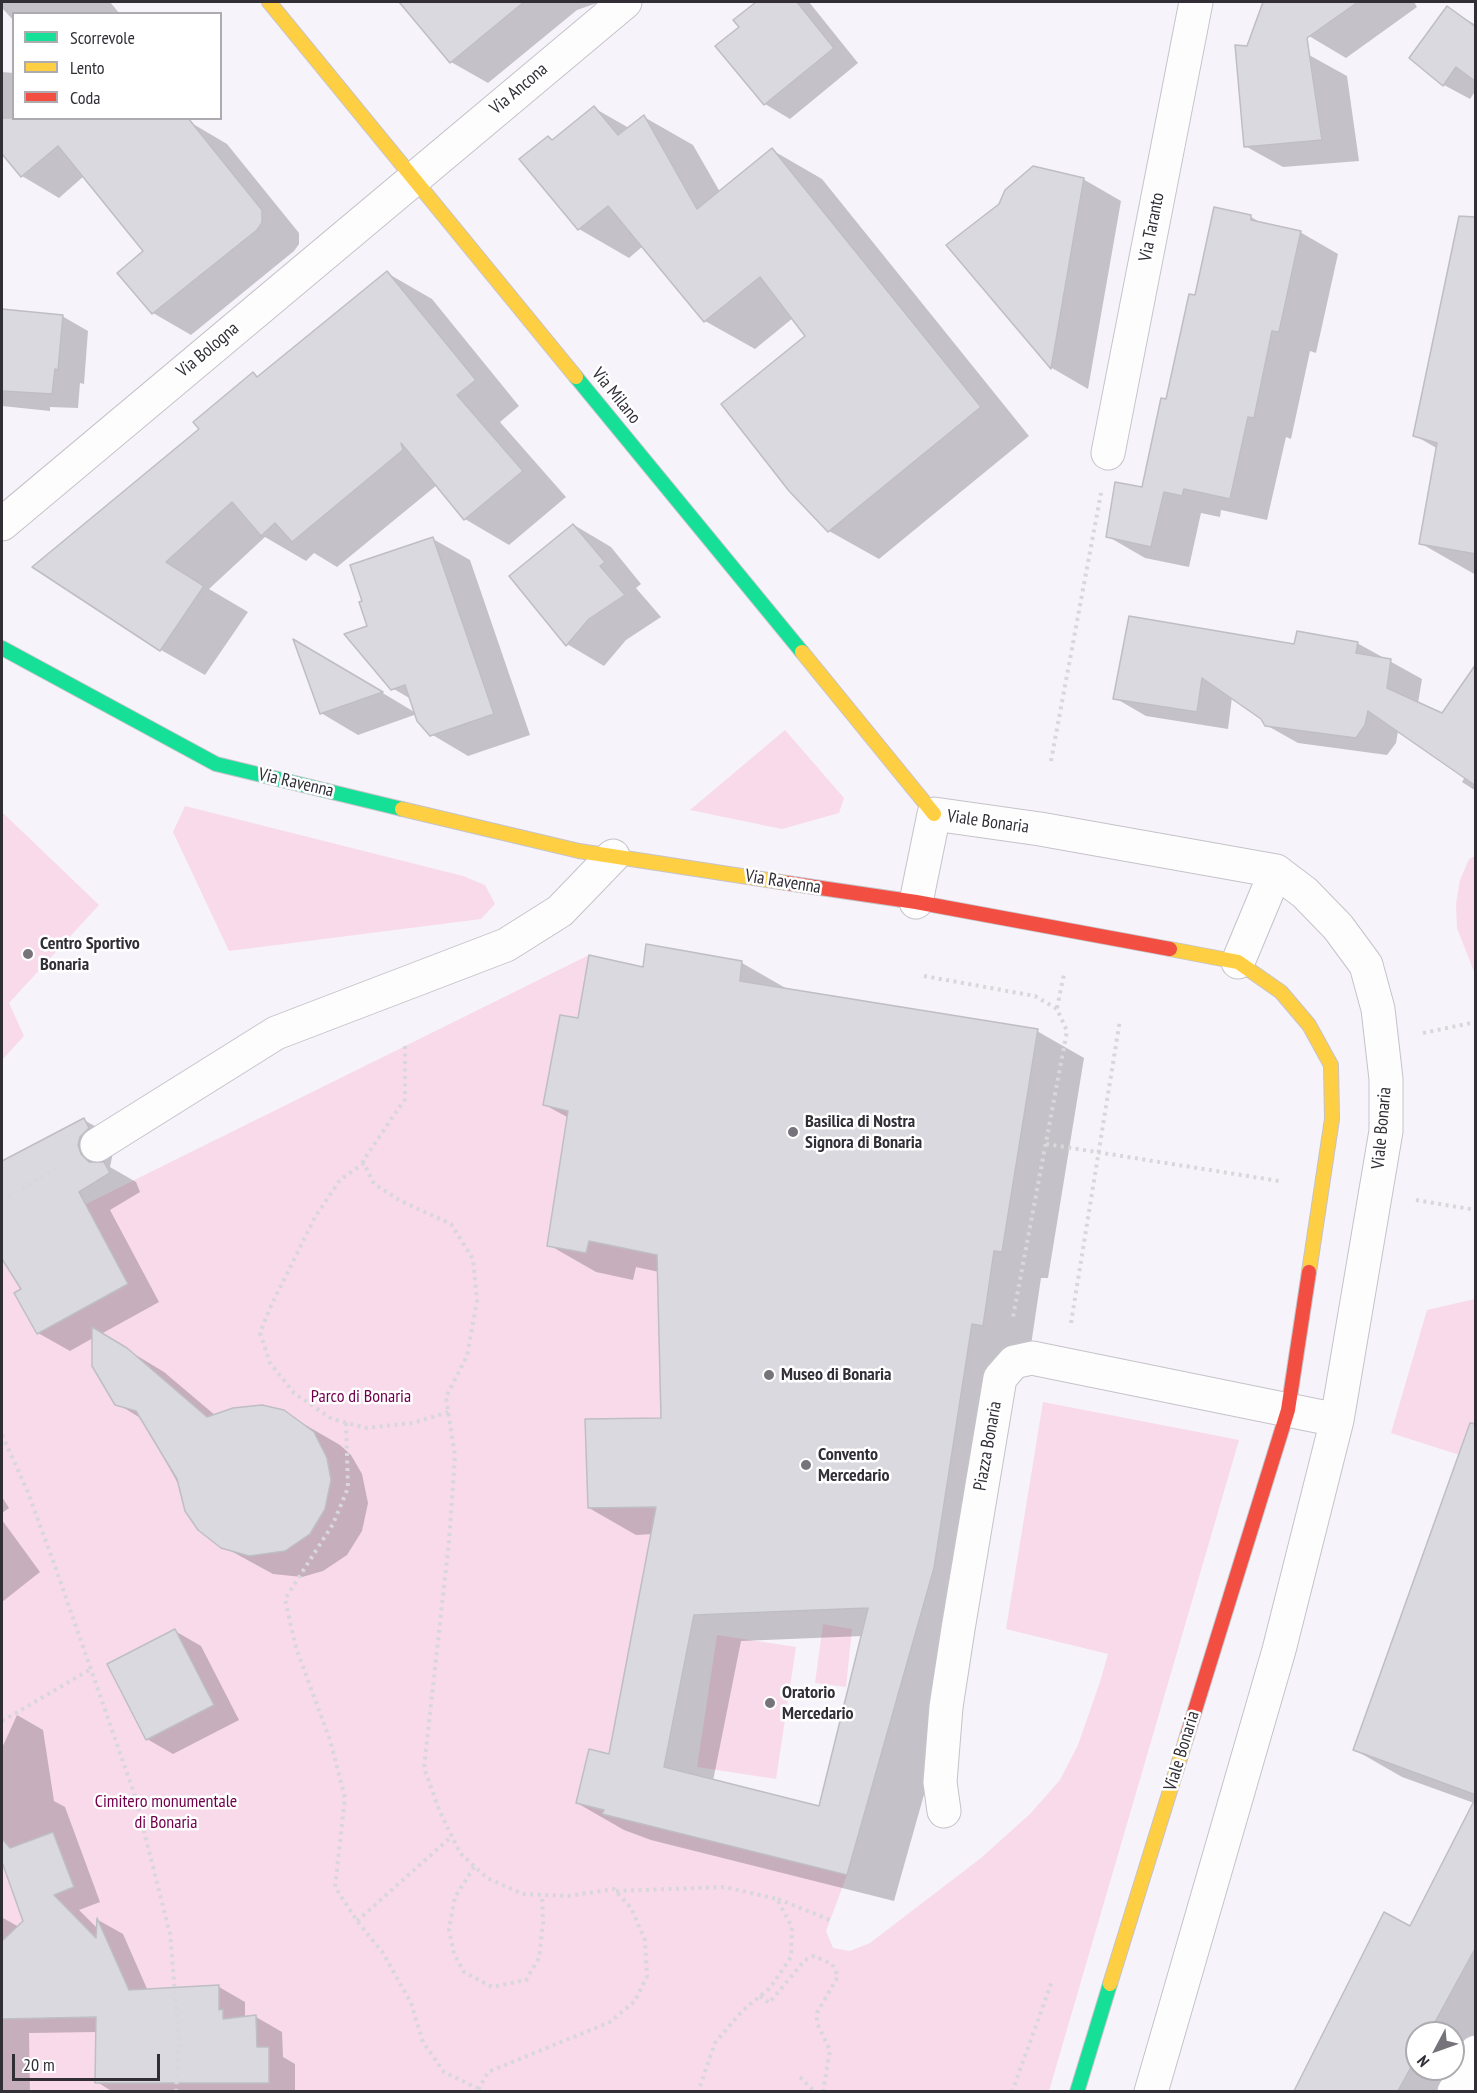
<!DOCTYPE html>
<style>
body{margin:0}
#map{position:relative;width:1477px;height:2093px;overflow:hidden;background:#f6f3fa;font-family:"PT Sans Narrow",sans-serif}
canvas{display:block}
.frame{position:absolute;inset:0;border:3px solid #312e36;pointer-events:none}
.legend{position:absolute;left:12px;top:12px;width:210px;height:108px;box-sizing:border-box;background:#fff;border:2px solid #adabaf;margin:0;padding:8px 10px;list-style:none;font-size:18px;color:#312e36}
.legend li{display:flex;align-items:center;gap:12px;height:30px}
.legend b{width:30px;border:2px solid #adabaf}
.north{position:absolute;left:1405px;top:2021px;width:60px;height:60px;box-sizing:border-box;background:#fff;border:2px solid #adabaf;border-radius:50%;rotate:229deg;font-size:16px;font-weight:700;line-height:24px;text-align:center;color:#312e36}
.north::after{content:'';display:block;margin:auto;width:21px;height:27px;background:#76737b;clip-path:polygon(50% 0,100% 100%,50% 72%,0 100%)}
.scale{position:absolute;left:12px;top:2054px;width:148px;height:27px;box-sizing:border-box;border:3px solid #312e36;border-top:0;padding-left:8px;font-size:18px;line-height:21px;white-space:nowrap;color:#312e36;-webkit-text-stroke:4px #fff;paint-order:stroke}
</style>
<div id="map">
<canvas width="1477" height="2093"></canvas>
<div class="frame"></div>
<ul class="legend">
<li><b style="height:8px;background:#16e098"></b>Scorrevole</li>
<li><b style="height:8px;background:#ffcf43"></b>Lento</li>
<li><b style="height:8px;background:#f24e42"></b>Coda</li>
</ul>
<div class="north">N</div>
<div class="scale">20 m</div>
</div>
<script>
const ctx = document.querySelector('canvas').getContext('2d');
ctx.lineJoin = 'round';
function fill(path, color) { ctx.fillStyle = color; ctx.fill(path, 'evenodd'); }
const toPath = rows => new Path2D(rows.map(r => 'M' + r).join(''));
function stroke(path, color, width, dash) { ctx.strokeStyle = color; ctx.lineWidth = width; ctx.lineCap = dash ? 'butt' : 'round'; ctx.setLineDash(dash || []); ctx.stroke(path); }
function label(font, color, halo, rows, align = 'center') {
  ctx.font = font + ' "PT Sans Narrow",sans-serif'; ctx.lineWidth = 5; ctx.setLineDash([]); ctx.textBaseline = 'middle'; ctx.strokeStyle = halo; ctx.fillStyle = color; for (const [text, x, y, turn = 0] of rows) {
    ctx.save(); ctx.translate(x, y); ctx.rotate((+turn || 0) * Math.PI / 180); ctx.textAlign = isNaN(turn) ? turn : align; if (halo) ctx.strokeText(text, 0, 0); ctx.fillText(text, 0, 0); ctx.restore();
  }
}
const green = toPath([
 [785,730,844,798,839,813,782,829,690,810],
 [185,806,463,876,485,885,495,904,481,919,229,951,173,832],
 [2,812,99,905,9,1003,24,1036,2,1060],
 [1475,856,1475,974,1457,928,1456,904,1460,880,1469,859],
 [589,955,578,1018,560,1015,543,1105,568,1111,547,1246,586,1253,589,1241,636,1251,657,1244,665,1571,644,1572,609,1754,589,1749,576,1803,604,1811,603,1814,847,1875,826,1931,833,1948,850,1951,870,1943,981,1858,1030,1814,1060,1780,1078,1745,1100,1682,1108,1654,1006,1629,1043,1402,1239,1440,1049,2091,2,2091,2,1163,5,1168,58,1132,84,1118,110,1173,80,1192,86,1204],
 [1475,1299,1475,1460,1391,1433,1427,1310],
 [823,1624,852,1629,846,1687,815,1683],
 [717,1635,796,1647,776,1779,697,1767]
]);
const shadow = toPath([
 [2,2,110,2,120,14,14,14,14,21,2,8],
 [401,2,600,2,577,10,488,83,451,62],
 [758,2,809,2,858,63,790,119,765,104,741,27,736,20],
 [1271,2,1414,2,1417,7,1346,58,1309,36],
 [1447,8,1476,25,1476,90,1470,99,1444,85,1411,58],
 [1309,55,1347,76,1359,161,1283,167,1245,146],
 [2,72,14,73,14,118,183,118,227,144,299,233,299,244,294,251,191,335,153,313,120,273,145,251,84,176,59,198,22,176,2,152],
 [594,108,629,128,644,117,693,145,720,192,772,150,822,179,1029,436,879,559,829,531,807,336,793,318,755,349,705,321,643,246,629,258,579,229,554,141],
 [1083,179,1121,201,1088,389,1052,368,948,245,1001,205],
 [1251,217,1263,224,1300,232,1338,254,1316,353,1310,351,1291,439,1286,437,1267,520,1221,510,1220,517,1201,513,1189,567,1145,558,1107,536,1143,489,1196,297],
 [1476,271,1476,575,1420,543,1438,449,1414,435],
 [387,273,432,299,519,406,500,422,566,497,509,545,465,519,437,485,337,567,314,553,306,561,265,537,209,589,248,612,205,675,161,650,34,566,201,430,253,374,259,377],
 [2,311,62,316,88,331,84,384,80,383,78,408,50,407,50,411,2,406],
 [574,525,611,547,641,584,636,588,661,617,626,640,604,666,567,644],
 [433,539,470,560,530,735,468,756,431,734,417,714,358,735,321,713,331,662,416,713,411,699,392,688,369,627],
 [1357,643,1422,679,1418,703,1443,714,1476,666,1476,791,1462,782,1465,777,1398,731,1396,743,1387,755,1298,743,1266,725,1263,718,1232,697,1228,729,1146,716,1115,698,1295,646],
 [742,963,789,990,1037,1031,1084,1058,1048,1278,1041,1278,1030,1352,1019,1350,980,1596,894,1901,651,1840,624,1830,577,1803,610,1756,653,1534,636,1535,589,1508,663,1420,659,1272,636,1267,633,1280,596,1272,549,1245,569,1118,545,1105,579,1019,645,968],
 [863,1636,820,1808,713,1781,741,1641],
 [84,1120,116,1138,110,1167,136,1182,140,1192,110,1210,159,1302,101,1334,164,1372,216,1416,302,1423,340,1445,351,1455,362,1474,368,1503,362,1531,347,1555,323,1571,302,1577,273,1574,209,1539,142,1419,116,1403,93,1338,70,1351,38,1333,16,1293,23,1290,2,1256,2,1163],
 [1476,1465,1476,2063,1460,2092,1302,2092,1410,1928,1474,1803,1402,1777,1355,1750],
 [1417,2033,1453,2033,1453,2069,1417,2069],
 [2,1497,9,1508,2,1513],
 [2,1520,40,1572,2,1602],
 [175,1631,201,1646,239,1720,173,1754,147,1739],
 [17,1715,43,1730,54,1801,65,1807,100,1902,79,1910,98,1929,98,1920,123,1934,148,1991,219,1987,245,2002,245,2018,256,2017,282,2032,283,2057,295,2064,295,2092,113,2092,97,2082,97,2032,29,2033,30,2092,2,2092,2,1923,3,1918,19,1927,25,1922,2,1858,2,1748]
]);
const building = toPath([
 [399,2,524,2,450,63,399,2],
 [756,2,797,2,834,48,764,105,715,46,739,27,733,20,756,2],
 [1263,2,1358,2,1307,38,1322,140,1244,147,1235,45,1247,46,1263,2],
 [1447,6,1476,27,1476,82,1456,67,1443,86,1409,58,1447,6],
 [594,106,618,135,644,115,697,209,772,148,981,407,828,532,789,491,721,404,805,336,760,277,704,322,608,206,578,230,519,159,548,136,552,140,594,106],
 [2,118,188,118,262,210,262,223,257,230,152,314,117,273,143,251,58,146,21,177,2,154,2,118],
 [1033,166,1084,178,1051,369,946,245,999,204,1005,190,1033,166],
 [1214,207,1251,215,1251,220,1301,231,1279,332,1272,331,1254,418,1248,417,1230,499,1184,489,1182,496,1164,492,1151,547,1106,537,1115,482,1142,487,1161,398,1166,399,1189,294,1195,295,1214,207],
 [1459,216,1476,217,1476,554,1419,544,1437,443,1413,436,1459,216],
 [387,271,476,380,457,395,523,471,464,520,401,443,403,450,292,542,275,523,261,536,232,502,166,562,204,586,160,651,32,567,199,429,193,422,253,372,257,377,387,271],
 [2,309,63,315,58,370,55,369,52,394,2,391,2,309],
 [573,524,605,562,600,566,625,595,589,619,566,646,509,576,573,524],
 [433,537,494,714,430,736,417,721,405,685,391,690,344,634,367,626,359,602,362,601,350,565,433,537],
 [1129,616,1294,644,1297,631,1358,642,1356,653,1391,659,1387,688,1442,713,1476,664,1476,786,1368,711,1365,725,1356,738,1265,726,1261,719,1202,678,1197,712,1113,699,1129,616],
 [293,639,383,692,320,714,293,639],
 [646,944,742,961,740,981,1038,1029,1002,1252,994,1251,983,1326,972,1324,934,1568,847,1875,602,1814,604,1810,576,1803,589,1749,609,1754,656,1507,588,1508,585,1419,661,1418,657,1255,589,1241,586,1253,547,1246,568,1111,543,1105,560,1015,578,1018,589,955,643,967,646,944],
 [868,1608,819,1806,664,1767,694,1615,868,1608],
 [84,1118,89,1128,80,1137,78,1145,81,1154,89,1162,104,1162,110,1173,79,1192,128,1284,37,1334,14,1293,21,1289,2,1259,2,1161,84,1118],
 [92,1327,127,1348,207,1417,233,1408,262,1405,284,1410,314,1432,327,1458,331,1480,325,1509,310,1534,285,1551,249,1556,221,1548,198,1530,185,1511,177,1479,136,1411,115,1405,92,1366,92,1327],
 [1470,1423,1476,1424,1476,1795,1353,1750,1470,1423],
 [175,1629,214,1705,146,1740,107,1664,175,1629],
 [1476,1797,1476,1947,1429,2033,1417,2033,1417,2056,1398,2091,1294,2091,1384,1912,1410,1926,1476,1797],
 [53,1832,74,1887,54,1895,96,1938,97,1918,129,1990,219,1985,219,2010,223,2009,223,2019,256,2015,257,2047,269,2047,269,2083,95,2083,96,2017,2,2019,2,1941,23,1921,2,1862,2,1839,10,1848,53,1832]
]);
const path = toPath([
 [1051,761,1101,493],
 [924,976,1035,996,1057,1009,1067,1031,1013,1317],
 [1057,1008,1064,974],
 [1423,1033,1476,1022],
 [405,1046,405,1099,363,1161,374,1184,401,1201,451,1224,473,1259,477,1301,467,1356,446,1397,455,1456,449,1541,424,1768,440,1812,460,1853,487,1878,523,1894,568,1896,614,1889,631,1908,645,1940,647,1976,635,2001,610,2022,488,2072,477,2092],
 [1046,1144,1279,1181],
 [364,1163,340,1180,315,1217,270,1308,260,1333,270,1363,294,1393,332,1419,366,1428,412,1423,449,1412],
 [2,1200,61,1166],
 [1416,1200,1476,1210],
 [1071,1323,1120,1020],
 [346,1423,348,1488,333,1524,285,1599,296,1648,330,1740,345,1798,335,1887,357,1921,383,1953,411,2003,423,2042,444,2072,477,2088],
 [2,1435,27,1490,56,1569,135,1796,170,1934,179,2041,176,2092],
 [2,1721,91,1669],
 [474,1867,455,1897,449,1929,454,1954,464,1972,492,1987,526,1980,539,1958,543,1923,542,1895],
 [616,1891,725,1887,777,1899,792,1927,791,1957,770,1988,742,2011,715,2043,698,2092],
 [778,1899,830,1920],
 [357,1921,451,1837],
 [760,1996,769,2003,805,1960,814,1956,832,1964,838,1976,817,2013,817,2023,830,2050,823,2092],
 [800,2077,815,2092],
 [1012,2092,1052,1981]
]);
const street = toPath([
 [1108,453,1196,2],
 [2,524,625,2],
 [916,902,934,814,1040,829,1276,871,1305,893,1338,927,1366,965,1378,1009,1386,1079,1386,1131,1337,1420,1279,1650,1151,2092],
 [1238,962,1276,871],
 [97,1145,276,1033,506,945,560,911,613,856],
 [944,1811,940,1782,946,1707,958,1629,1000,1378,1014,1362,1032,1358,1337,1420],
 [1454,2092,1476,2052]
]);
const fast = toPath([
 [576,377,802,652],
 [2,648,216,764,402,809],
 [1077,2092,1110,1984]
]);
const slow = toPath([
 [269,2,576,377],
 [802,652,934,814],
 [402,809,579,851,787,883],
 [1170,949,1238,962,1281,992,1309,1025,1331,1065,1332,1119,1309,1272],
 [1110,1984,1187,1736]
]);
const jam = toPath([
 [787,883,916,902,1170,949],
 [1187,1736,1288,1410,1309,1272]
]);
const markers = [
 [28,954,6,"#76737b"],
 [793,1132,6,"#76737b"],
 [769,1375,6,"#76737b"],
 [806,1465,6,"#76737b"],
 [770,1703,6,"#76737b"]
];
const streetNames = [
 ["Via Ancona",519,89,-40],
 ["Via Taranto",1152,227,-79],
 ["Via Bologna",208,350,-40],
 ["Via Milano",616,396,51],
 ["Via Ravenna",296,783,13],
 ["Viale Bonaria",988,822,8],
 ["Via Ravenna",783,882,9],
 ["Viale Bonaria",1382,1128,-85],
 ["Piazza Bonaria",988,1446,-80],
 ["Viale Bonaria",1182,1751,-73]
];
const poiNames = [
 ["Centro Sportivo",40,944],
 ["Bonaria",40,965],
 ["Basilica di Nostra",805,1122],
 ["Signora di Bonaria",805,1143],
 ["Museo di Bonaria",781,1375],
 ["Convento",818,1455],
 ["Mercedario",818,1476],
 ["Oratorio",782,1693],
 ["Mercedario",782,1714]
];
const parkNames = [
 ["Parco di Bonaria",361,1397],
 ["Cimitero monumentale",166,1802],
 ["di Bonaria",166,1823]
];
fill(green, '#f8daeb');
fill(shadow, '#0003');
fill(building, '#dad9e0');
stroke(building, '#bebec4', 1.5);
stroke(street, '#c5c3c9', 35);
stroke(fast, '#c5c3c9', 16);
stroke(slow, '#c5c3c9', 16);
stroke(jam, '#c5c3c9', 16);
stroke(path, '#d8d7da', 4, [3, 4.5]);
stroke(street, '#fefdfe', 33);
stroke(fast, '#16e098', 14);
stroke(slow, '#ffcf43', 14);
stroke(jam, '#f24e42', 14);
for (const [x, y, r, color] of markers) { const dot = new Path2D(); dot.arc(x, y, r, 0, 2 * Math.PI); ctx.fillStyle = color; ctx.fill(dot); stroke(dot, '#fff', 2); }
label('18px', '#312e36', '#fff', streetNames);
label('bold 18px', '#312e36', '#fff', poiNames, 'left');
label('18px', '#71004c', '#fff', parkNames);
</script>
